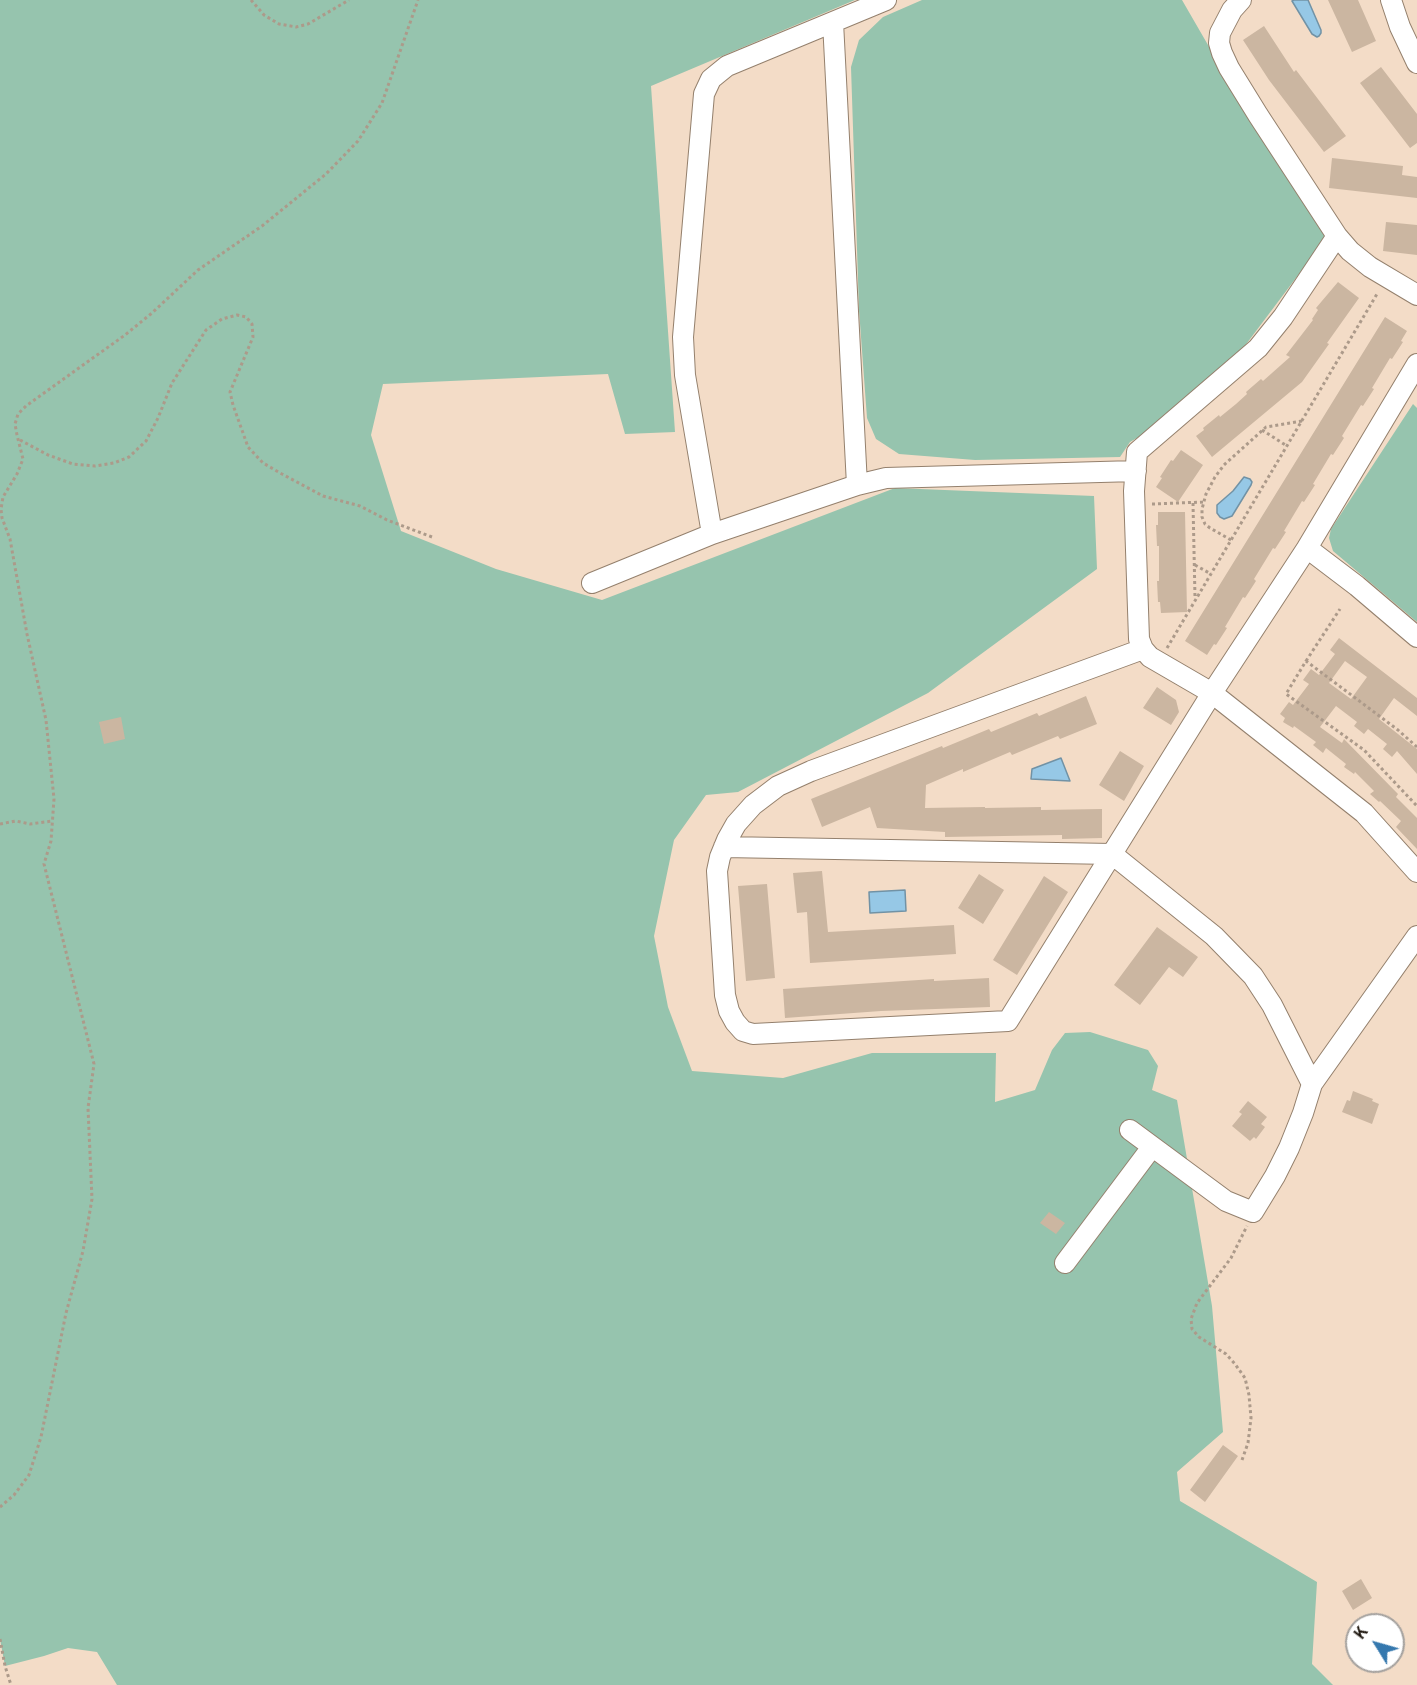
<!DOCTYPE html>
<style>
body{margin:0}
#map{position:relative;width:1417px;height:1685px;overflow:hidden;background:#f3dcc7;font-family:Overpass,sans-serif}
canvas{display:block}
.north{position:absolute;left:1345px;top:1613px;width:60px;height:60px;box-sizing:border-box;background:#fff;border:2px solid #a4a19e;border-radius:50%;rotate:307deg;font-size:16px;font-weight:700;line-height:24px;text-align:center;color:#1c150d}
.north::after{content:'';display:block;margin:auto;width:21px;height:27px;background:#3578ae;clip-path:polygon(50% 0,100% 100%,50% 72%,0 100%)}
</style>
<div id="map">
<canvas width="1417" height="1685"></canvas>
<div class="north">K</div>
</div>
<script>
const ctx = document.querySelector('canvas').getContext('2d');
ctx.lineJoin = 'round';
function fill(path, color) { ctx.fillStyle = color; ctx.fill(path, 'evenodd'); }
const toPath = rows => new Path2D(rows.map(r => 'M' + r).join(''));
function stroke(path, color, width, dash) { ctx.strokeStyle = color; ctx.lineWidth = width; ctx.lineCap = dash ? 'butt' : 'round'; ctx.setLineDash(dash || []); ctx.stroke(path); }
const green = toPath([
 [0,0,855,0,651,86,675,432,625,434,608,374,383,384,371,435,401,531,496,569,602,600,895,488,1094,496,1097,569,928,693,738,792,706,795,674,840,654,936,668,1007,692,1071,783,1078,872,1053,996,1053,995,1102,1035,1090,1052,1050,1065,1033,1090,1032,1148,1050,1158,1066,1152,1090,1177,1100,1212,1306,1223,1432,1177,1472,1180,1501,1317,1582,1312,1664,1333,1685,117,1685,97,1652,68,1648,44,1656,5,1666,0,1639],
 [922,0,1182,0,1208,45,1318,217,1326,238,1241,351,1154,428,1130,442,1120,457,975,460,899,454,876,439,867,418,859,310,851,67,859,40,883,17],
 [1413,404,1417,408,1417,622,1333,551,1329,538,1331,529]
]);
const water = toPath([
 [1294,0,1308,0,1321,30,1321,33,1319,36,1317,37,1312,34,1292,1,1294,0],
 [1244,477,1250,479,1252,482,1251,485,1232,516,1224,519,1220,517,1217,513,1217,505,1233,491,1244,477],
 [1061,758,1070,781,1031,779,1032,769,1061,758],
 [905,890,906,911,870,913,869,892,905,890]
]);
const building = toPath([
 [1328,0,1358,0,1376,41,1352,52],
 [1264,26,1294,72,1296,70,1346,136,1324,152,1269,80,1243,40],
 [1381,67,1417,114,1417,143,1410,148,1360,83],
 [1332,158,1403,166,1402,175,1417,177,1417,198,1329,188],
 [1386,222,1417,225,1417,255,1383,251],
 [1338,282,1359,298,1327,343,1329,344,1302,382,1212,457,1196,436,1204,430,1203,428,1219,415,1220,417,1236,404,1247,394,1246,392,1261,379,1263,381,1290,357,1286,355,1313,320,1312,319,1318,310,1316,308],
 [1385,317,1407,331,1401,341,1403,342,1392,359,1390,358,1372,388,1374,389,1363,406,1361,405,1342,436,1344,438,1333,455,1331,454,1313,484,1315,485,1304,502,1302,501,1284,531,1286,532,1275,549,1273,548,1254,579,1256,581,1245,598,1243,597,1225,627,1227,628,1216,645,1214,644,1207,655,1185,641],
 [1181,450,1203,465,1178,502,1156,487,1162,478,1160,477,1171,460,1173,461],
 [1158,512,1185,512,1187,612,1161,613,1160,602,1158,602,1157,581,1159,581,1159,546,1157,546,1156,525,1158,525],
 [1339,638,1417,698,1417,716,1394,698,1379,719,1417,749,1417,774,1397,751,1392,757,1383,749,1387,744,1368,729,1364,734,1354,726,1357,722,1336,706,1320,727,1342,743,1344,739,1398,794,1396,797,1417,818,1417,849,1396,827,1401,821,1380,801,1379,802,1370,794,1374,791,1355,772,1354,774,1344,767,1346,764,1326,748,1323,753,1313,745,1316,742,1294,726,1293,728,1283,722,1285,718,1280,714,1289,702,1293,705,1309,684,1303,680,1311,669,1319,675,1335,654,1330,650],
 [1345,661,1367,677,1351,699,1329,683],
 [1157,687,1176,700,1179,712,1171,725,1143,708],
 [1086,696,1097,724,1060,739,1058,736,1012,755,1010,752,963,772,963,769,926,785,925,808,985,807,985,808,1041,807,1041,810,1102,809,1102,838,1062,839,1062,835,945,837,945,832,877,828,870,807,822,827,811,799,942,746,943,748,989,729,991,732,1037,713,1039,716],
 [121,717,125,739,104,744,99,722],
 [1120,751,1144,766,1124,801,1099,785],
 [822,871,828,932,954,925,956,954,810,963,807,912,797,913,793,873],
 [979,874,1004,890,983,924,958,908],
 [1044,876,1068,892,1017,975,993,960],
 [767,884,775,978,746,981,738,886],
 [1157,927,1198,957,1183,977,1169,967,1140,1005,1114,985],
 [989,978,990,1007,881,1011,785,1018,783,989,934,979,934,981],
 [1353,1091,1373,1099,1372,1101,1379,1104,1372,1124,1342,1112,1347,1100,1350,1101],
 [1248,1101,1267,1117,1261,1124,1265,1127,1256,1139,1254,1137,1250,1141,1232,1126,1242,1114,1239,1112],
 [1049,1212,1065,1223,1056,1234,1040,1223],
 [1223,1445,1238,1456,1205,1502,1190,1490],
 [1361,1579,1372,1598,1353,1610,1342,1591]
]);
const path = toPath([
 [251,0,264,15,279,24,296,27,308,24,349,0],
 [1262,430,1287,446],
 [20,440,48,455,73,464,95,466,114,463,129,457,146,441,158,418,172,383,206,330,222,319,237,315,246,317,252,324,253,337,230,392,233,405,248,447,263,463,282,474,323,496,360,506,387,520,432,537],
 [1193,503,1195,598],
 [1152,504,1204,502],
 [1231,540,1210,528,1205,524,1202,517,1202,509,1206,494,1215,477,1224,465,1266,427,1302,421],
 [1195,565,1211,574],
 [1167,648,1377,294],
 [1306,661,1340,609],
 [1417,747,1398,730,1306,661,1286,694,1364,750,1417,806],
 [0,824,16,821,30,824,52,821],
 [1242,1460,1248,1443,1251,1418,1249,1395,1245,1378,1235,1364,1226,1354,1199,1337,1192,1329,1191,1319,1197,1303,1231,1258,1247,1226],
 [0,1507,14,1495,29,1475,41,1437,66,1313,83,1251,92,1199,88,1108,94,1064,44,864,51,841,54,799,46,720,27,634,10,539,2,518,1,509,3,497,17,474,23,459,17,435,15,424,18,414,26,406,125,335,152,313,198,270,262,226,326,174,358,141,382,103,418,0],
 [0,1639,5,1666,11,1685]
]);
const minor = toPath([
 [1241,0,1232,10,1220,33,1219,43,1222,53,1229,68,1258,115,1337,236,1283,317,1258,348,1137,452,1134,491,1139,639,1143,649,1150,657,1212,693,1307,548,1357,586,1417,637],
 [1391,0,1400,27,1417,63],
 [833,22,857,485],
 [1337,236,1350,251,1370,267,1417,295],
 [712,534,685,375,683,337,704,94,711,79,727,66,886,0],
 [1307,548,1417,364],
 [592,583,712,534,857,485,886,478,1136,471],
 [1143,649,811,771,778,786,753,805,736,824,727,840,720,857,717,871,725,995,729,1011,735,1022,743,1031,753,1034,1008,1021,1212,693,1364,813,1417,872],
 [724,847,1112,854,1214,936,1253,976,1272,1005,1312,1084,1417,936],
 [1130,1130,1226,1201,1253,1212,1275,1176,1289,1148,1303,1113,1312,1084],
 [1065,1263,1152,1147]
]);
fill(green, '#96c4ae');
fill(water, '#96c8e6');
stroke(water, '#7192a5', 1.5);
fill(building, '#cbb6a1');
stroke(minor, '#94806d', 22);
stroke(path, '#ac9a8a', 3, [3, 3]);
stroke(minor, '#fff', 20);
</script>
